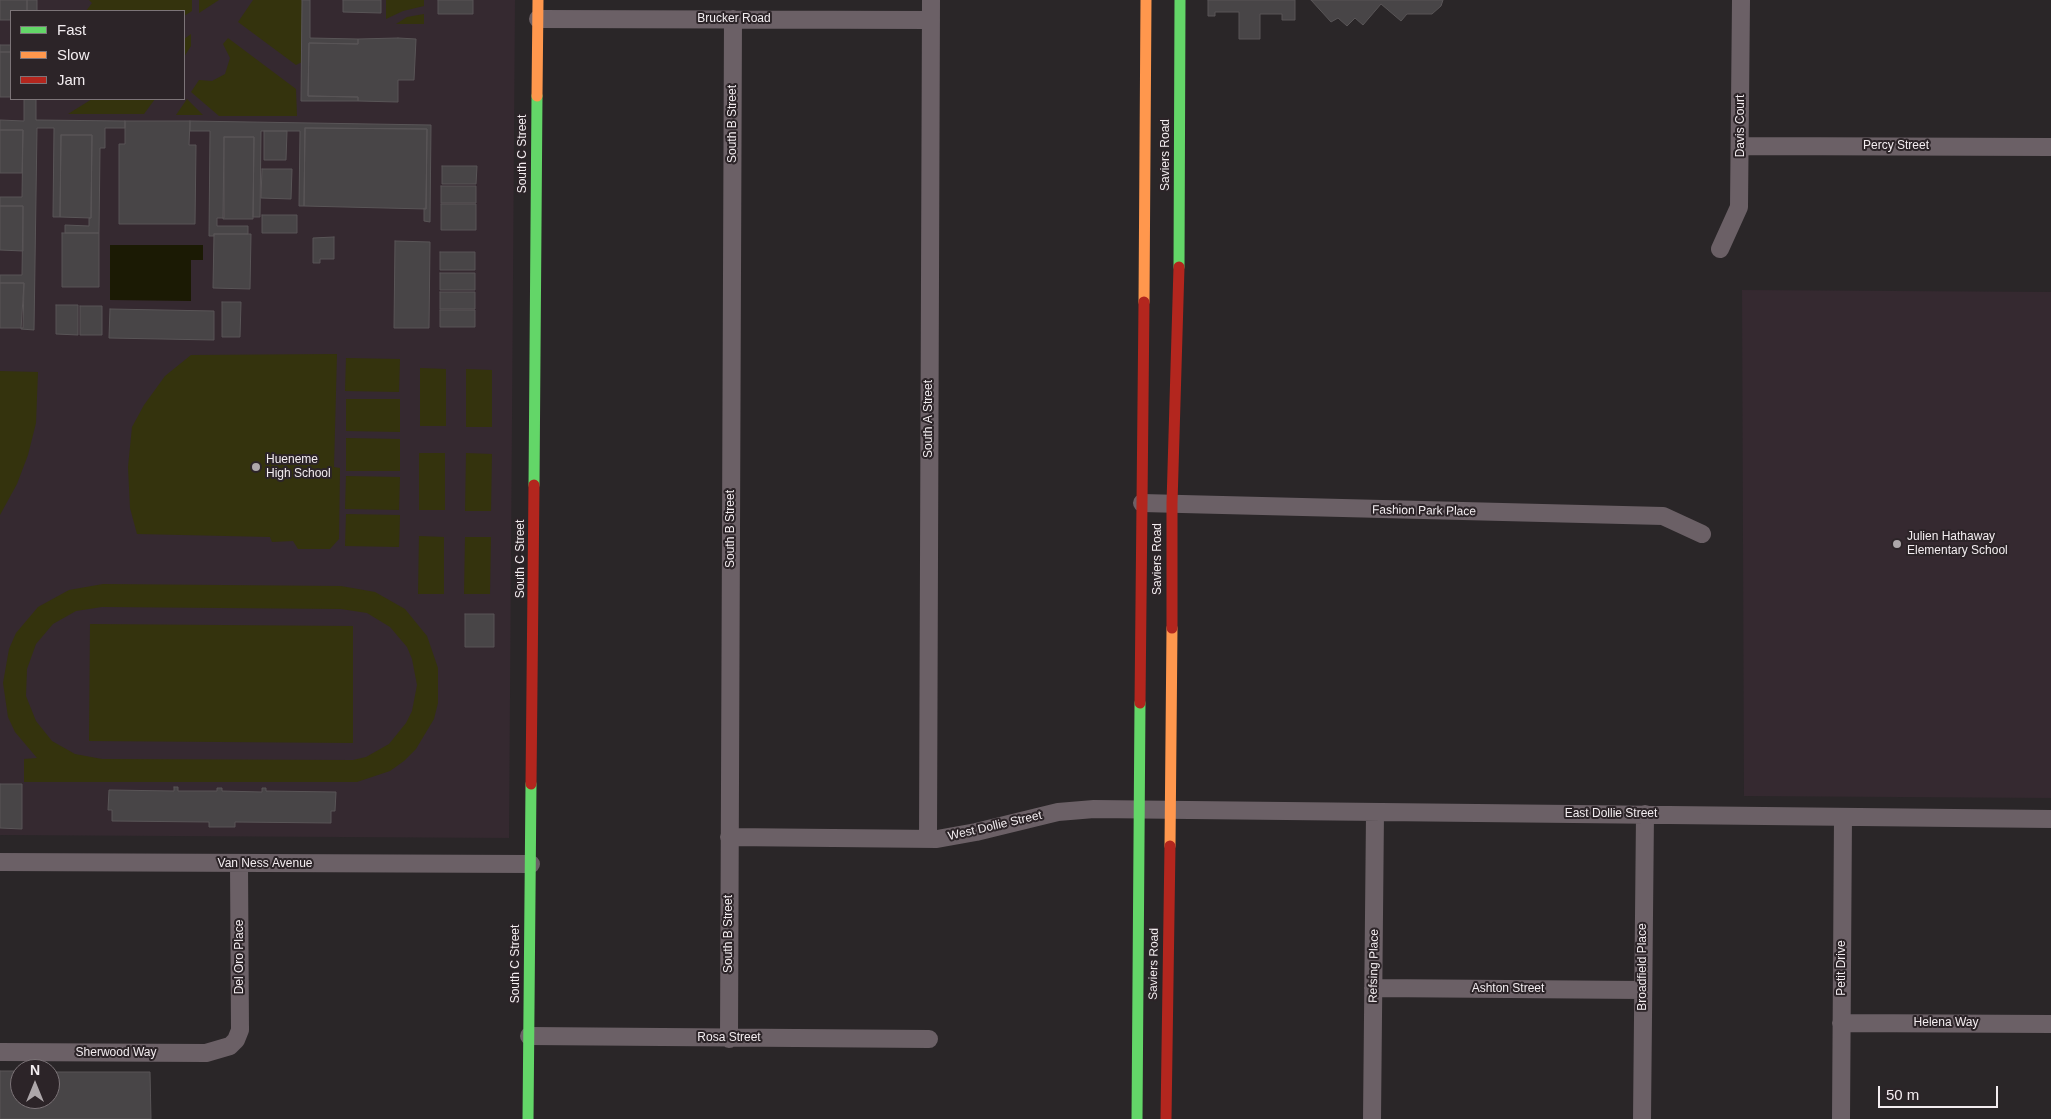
<!DOCTYPE html>
<style>
body{margin:0}
#map{position:relative;width:2051px;height:1119px;overflow:hidden;background:#2a2628;font-family:Helvetica,sans-serif}
canvas{display:block}
.legend{position:absolute;left:10px;top:10px;width:175px;height:90px;box-sizing:border-box;background:#2c2428;border:1px solid #7c7478;margin:0;padding:6px 9px;list-style:none;font-size:15px;color:#f3edf0}
.legend li{display:flex;align-items:center;gap:10px;height:25px}
.legend b{width:25px;border:1px solid #7c7478}
.north{position:absolute;left:10px;top:1059px;width:50px;height:50px;box-sizing:border-box;background:#2c2428;border:1px solid #7c7478;border-radius:50%;rotate:0deg;font-size:14px;font-weight:700;line-height:20px;text-align:center;color:#f3edf0}
.north::after{content:'';display:block;margin:auto;width:18px;height:22px;background:#ada7aa;clip-path:polygon(50% 0,100% 100%,50% 72%,0 100%)}
.scale{position:absolute;left:1878px;top:1086px;width:120px;height:22px;box-sizing:border-box;border:2px solid #f3edf0;border-top:0;padding-left:6px;font-size:15px;line-height:18px;white-space:nowrap;color:#f3edf0;-webkit-text-stroke:4px #2c2428;paint-order:stroke}
</style>
<div id="map">
<canvas width="2051" height="1119"></canvas>
<ul class="legend">
<li><b style="height:6px;background:#63d668"></b>Fast</li>
<li><b style="height:6px;background:#ff974d"></b>Slow</li>
<li><b style="height:6px;background:#b3261e"></b>Jam</li>
</ul>
<div class="north">N</div>
<div class="scale">50 m</div>
</div>
<script>
const ctx = document.querySelector('canvas').getContext('2d');
ctx.lineJoin = 'round';
function fill(path, color) { ctx.fillStyle = color; ctx.fill(path, 'evenodd'); }
const toPath = rows => new Path2D(rows.map(r => 'M' + r).join(''));
function stroke(path, color, width, dash) { ctx.strokeStyle = color; ctx.lineWidth = width; ctx.lineCap = dash ? 'butt' : 'round'; ctx.setLineDash(dash || []); ctx.stroke(path); }
function label(font, color, halo, rows, align = 'center') {
  ctx.font = font + ' Helvetica,sans-serif'; ctx.lineWidth = 4; ctx.setLineDash([]); ctx.textBaseline = 'middle'; ctx.strokeStyle = halo; ctx.fillStyle = color; for (const [text, x, y, turn = 0] of rows) {
    ctx.save(); ctx.translate(x, y); ctx.rotate((+turn || 0) * Math.PI / 180); ctx.textAlign = isNaN(turn) ? turn : align; if (halo) ctx.strokeText(text, 0, 0); ctx.fillText(text, 0, 0); ctx.restore();
  }
}
const built = toPath([
 [0,0,515,0,509,838,0,835],
 [11,11,184,11,184,99,11,99],
 [1742,290,2051,292,2051,798,1744,796]
]);
const green = toPath([
 [89,0,192,0,192,11,184,16,184,11,86,11,92,3],
 [199,0,219,0,199,13],
 [253,0,302,0,302,62,296,65,238,22],
 [386,0,424,0,424,6,403,11,386,19],
 [424,14,424,24,396,24,407,17],
 [191,34,191,46,184,57,184,39],
 [228,38,296,89,297,116,219,116,191,92,199,80,212,81,225,74,230,58,223,44],
 [92,99,155,99,144,114,68,114],
 [187,99,203,115,176,115],
 [337,354,334,467,340,468,339,539,330,549,298,549,293,541,272,542,270,537,137,534,130,508,128,467,132,427,144,405,165,376,191,355],
 [346,358,400,359,399,392,345,391],
 [420,368,446,369,446,426,420,426],
 [466,369,492,370,492,427,466,427],
 [0,371,38,372,36,423,28,455,17,484,0,515],
 [346,399,400,399,400,432,346,431],
 [346,438,400,439,400,471,346,471],
 [419,453,445,453,445,510,419,510],
 [466,453,492,454,491,511,465,511],
 [346,476,400,477,399,510,345,509],
 [346,514,400,515,399,547,345,546],
 [419,536,444,537,444,594,418,594],
 [465,537,491,537,490,594,464,594],
 [103,584,341,586,375,592,405,609,427,636,438,668,438,703,434,719,416,749,404,761,390,771,357,782,24,782,24,759,37,758,15,732,8,717,3,683,9,649,16,633,38,607,69,590],
 [102,607,341,609,367,613,390,627,407,647,412,659,417,685,412,711,406,723,389,744,366,757,353,760,102,759,75,754,52,741,36,721,26,696,27,669,36,644,53,624,76,611],
 [90,624,353,626,353,743,89,741]
]);
const water = toPath([
 [110,245,203,245,203,260,191,260,191,301,110,300]
]);
const building = toPath([
 [0,0,27,0,27,11,11,11,11,20,0,20,0,0],
 [27,0,37,0,37,11,27,11,27,0],
 [302,0,310,0,310,38,358,39,358,44,309,43,308,96,358,97,358,101,301,101,302,0],
 [343,0,381,0,381,13,343,12,343,0],
 [438,0,473,0,473,14,438,14,438,0],
 [1208,0,1295,0,1295,20,1282,20,1282,14,1260,14,1260,39,1239,39,1239,12,1215,12,1215,16,1208,16,1208,0],
 [1311,0,1443,0,1441,6,1432,14,1407,14,1401,21,1381,4,1363,25,1355,18,1347,26,1338,18,1331,22,1311,0],
 [398,38,416,39,414,80,398,80,398,102,358,101,358,97,308,96,309,43,358,44,358,39,398,38],
 [0,45,11,45,11,52,0,52,0,45],
 [0,52,11,52,11,97,0,97,0,52],
 [24,99,36,99,36,120,125,121,125,128,105,128,105,148,100,148,99,233,65,233,65,225,89,226,89,218,91,218,92,135,61,135,60,217,53,217,54,128,37,128,34,330,21,329,24,283,0,283,0,275,22,275,23,206,0,206,0,197,22,197,23,130,0,130,0,120,24,121,24,99],
 [125,121,190,121,189,145,196,145,195,224,119,224,119,144,125,144,125,121],
 [190,121,431,125,430,222,424,221,424,208,426,209,427,129,305,128,304,206,299,206,300,131,261,131,260,217,253,217,254,137,224,137,224,218,217,218,217,226,248,226,248,234,214,234,214,236,209,236,210,131,190,131,190,121],
 [305,128,427,129,426,209,304,206,305,128],
 [0,130,23,130,22,173,0,173,0,130],
 [264,131,287,131,286,160,264,160,264,131],
 [61,135,92,135,91,218,60,217,61,135],
 [224,137,254,137,253,219,223,219,224,137],
 [442,166,477,166,476,184,442,184,442,166],
 [262,169,292,169,291,199,261,198,262,169],
 [441,186,476,186,476,203,441,203,441,186],
 [441,204,476,204,476,230,441,230,441,204],
 [0,206,23,206,23,251,0,250,0,206],
 [262,215,297,215,297,233,262,233,262,215],
 [62,233,99,233,99,287,62,287,62,233],
 [214,234,251,234,250,289,213,288,214,234],
 [334,237,334,259,320,259,320,263,313,263,313,238,334,237],
 [395,241,430,242,429,328,394,328,395,241],
 [440,252,475,252,475,270,440,270,440,252],
 [440,273,475,273,475,290,440,290,440,273],
 [0,283,24,283,23,328,0,328,0,283],
 [440,292,475,292,475,309,440,309,440,292],
 [222,302,241,302,240,337,222,337,222,302],
 [56,305,78,305,78,335,56,334,56,305],
 [80,306,102,306,102,335,80,335,80,306],
 [110,309,214,311,214,340,109,338,110,309],
 [440,310,475,310,475,327,440,327,440,310],
 [465,614,494,614,494,647,465,647,465,614],
 [0,784,22,784,22,829,0,828,0,784],
 [174,787,178,787,178,791,217,791,217,788,222,788,222,791,262,792,262,788,266,788,266,791,336,792,335,811,331,811,331,823,235,822,235,827,209,827,209,822,112,821,112,810,108,810,109,790,174,791,174,787],
 [0,1071,20,1071,20,1099,50,1099,50,1072,150,1072,151,1119,0,1119,0,1071]
]);
const street = toPath([
 [538,19,931,20],
 [1741,146,2051,147],
 [1720,249,1739,207,1741,0],
 [1142,503,1663,516,1702,534],
 [729,837,937,839,976,832,1058,812,1094,809,2051,819],
 [928,839,931,0],
 [0,862,531,864],
 [1373,988,1643,990],
 [1841,1023,2051,1024],
 [529,1036,929,1039],
 [729,1039,733,19],
 [0,1052,206,1053,230,1046,236,1040,240,1030,239,864],
 [1372,1119,1375,813],
 [1642,1119,1645,814],
 [1841,1119,1843,817]
]);
const fast = toPath([
 [1179,267,1180,0],
 [534,485,537,96],
 [528,1119,531,784],
 [1137,1119,1140,703]
]);
const slow = toPath([
 [537,96,538,0],
 [1144,302,1146,0],
 [1170,846,1172,628]
]);
const jam = toPath([
 [1172,628,1172,503,1179,267],
 [1140,703,1144,302],
 [531,784,534,485],
 [1166,1119,1170,846]
]);
const markers = [
 [256,467,5,"#ada7aa"],
 [1897,544,5,"#ada7aa"]
];
const streetNames = [
 ["Brucker Road",734,19],
 ["South B Street",733,124,-90],
 ["Davis Court",1741,126,-90],
 ["Percy Street",1896,146],
 ["South C Street",523,154,-90],
 ["Saviers Road",1166,155,-90],
 ["South A Street",929,419,-90],
 ["Fashion Park Place",1424,511,1],
 ["South B Street",731,529,-90],
 ["South C Street",521,559,-90],
 ["Saviers Road",1158,559,-90],
 ["East Dollie Street",1611,814],
 ["West Dollie Street",995,826,-13],
 ["Van Ness Avenue",265,864],
 ["South B Street",729,934,-90],
 ["Del Oro Place",240,957,-90],
 ["South C Street",516,964,-90],
 ["Saviers Road",1154,964,-89],
 ["Refsing Place",1374,966,-89],
 ["Broadfield Place",1643,967,-90],
 ["Petit Drive",1842,968,-90],
 ["Ashton Street",1508,989],
 ["Helena Way",1946,1023],
 ["Rosa Street",729,1038],
 ["Sherwood Way",116,1053]
];
const poiNames = [
 ["Hueneme",266,460],
 ["High School",266,474],
 ["Julien Hathaway",1907,537],
 ["Elementary School",1907,551]
];
fill(built, '#352930');
fill(green, '#34330d');
fill(water, '#1b1a04');
fill(building, '#484547');
stroke(building, '#595557', 1);
stroke(street, '#6b6066', 18);
stroke(fast, '#63d668', 11);
stroke(slow, '#ff974d', 11);
stroke(jam, '#b3261e', 11);
for (const [x, y, r, color] of markers) { const dot = new Path2D(); dot.arc(x, y, r, 0, 2 * Math.PI); ctx.fillStyle = color; ctx.fill(dot); stroke(dot, '#2c2428', 2); }
label('12px', '#f3edf0', '#2c2428', streetNames);
label('12px', '#f3edf0', '#2c2428', poiNames, 'left');
</script>
